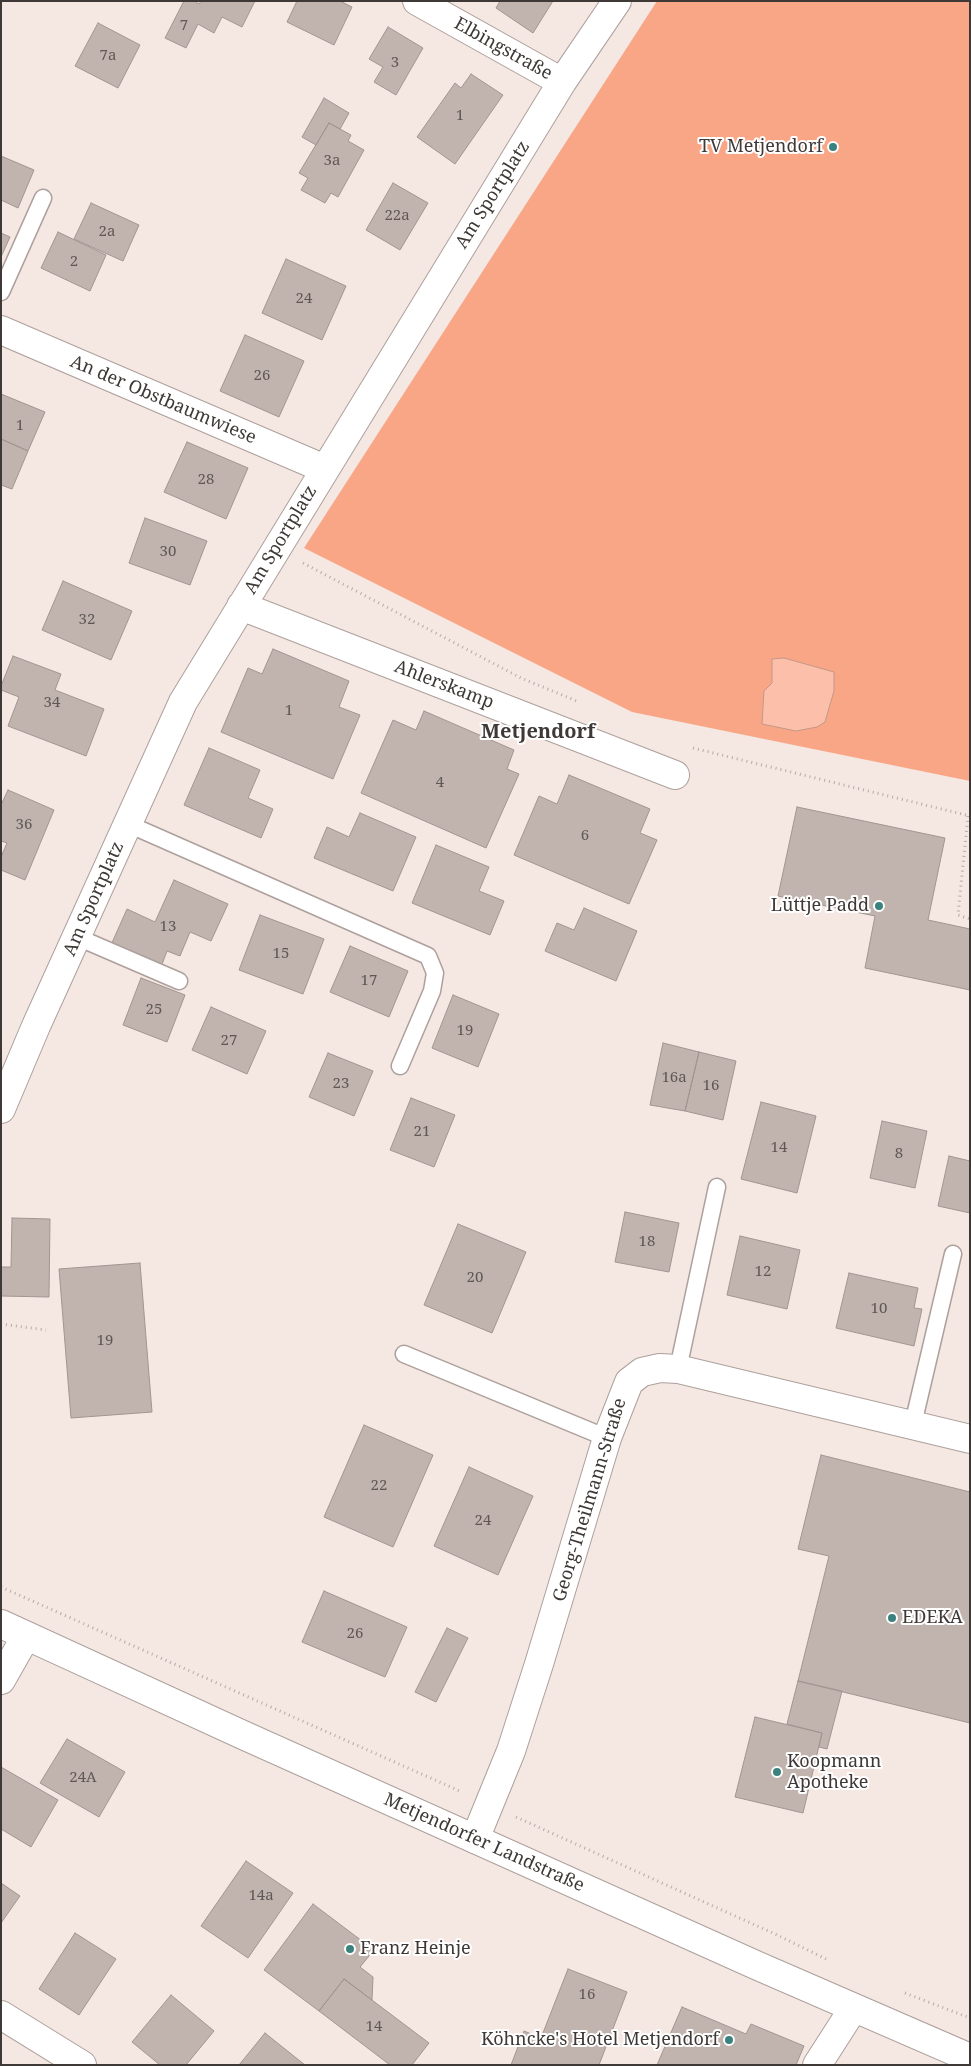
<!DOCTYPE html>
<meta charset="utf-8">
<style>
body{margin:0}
#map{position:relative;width:971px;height:2066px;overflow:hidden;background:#f5e7e2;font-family:"Noto Serif",serif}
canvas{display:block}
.frame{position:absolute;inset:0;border:2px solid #3e3937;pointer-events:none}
</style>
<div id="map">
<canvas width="971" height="2066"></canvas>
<div class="frame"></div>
</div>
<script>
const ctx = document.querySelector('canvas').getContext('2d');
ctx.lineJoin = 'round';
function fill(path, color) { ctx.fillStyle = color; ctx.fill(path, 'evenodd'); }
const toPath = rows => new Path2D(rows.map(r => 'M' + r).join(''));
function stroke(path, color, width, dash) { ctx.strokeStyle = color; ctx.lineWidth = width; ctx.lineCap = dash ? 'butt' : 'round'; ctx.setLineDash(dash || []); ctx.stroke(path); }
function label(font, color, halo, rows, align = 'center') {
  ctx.font = font + ' "Noto Serif",serif'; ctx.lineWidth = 4; ctx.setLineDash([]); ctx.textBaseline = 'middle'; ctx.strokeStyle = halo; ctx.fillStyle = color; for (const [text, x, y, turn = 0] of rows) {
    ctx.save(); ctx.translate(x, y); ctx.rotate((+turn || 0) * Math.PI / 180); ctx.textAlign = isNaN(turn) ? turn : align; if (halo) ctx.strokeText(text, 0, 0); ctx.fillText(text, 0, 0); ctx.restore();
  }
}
const green = toPath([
 [657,1,970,1,970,781,632,712,304,548]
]);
const water = toPath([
 [784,658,834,672,834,691,825,722,817,727,796,731,762,724,764,691,772,683,772,659,784,658]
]);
const building = toPath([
 [184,1,195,1,199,4,201,1,255,1,242,27,222,17,214,33,198,24,186,48,165,38,184,1],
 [297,1,340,1,352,7,334,45,287,22,297,1],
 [500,1,553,1,533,33,496,8,500,1],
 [98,23,140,45,118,88,75,66,98,23],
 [388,27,423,48,396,95,374,82,383,67,369,59,388,27],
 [471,74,503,95,455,164,417,137,455,83,461,88,471,74],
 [324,98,349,113,340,129,329,123,316,145,302,137,324,98],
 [329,123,351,135,348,141,364,150,338,197,331,193,325,203,301,190,308,178,299,173,329,123],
 [1,156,34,170,18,208,1,200,1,156],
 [393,183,428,203,400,250,366,230,393,183],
 [91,203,139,225,123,261,74,239,91,203],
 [58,232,106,255,90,291,41,268,58,232],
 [1,233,10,237,1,257,1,233],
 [286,259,346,286,322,340,262,313,286,259],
 [245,335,304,361,279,417,220,391,245,335],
 [1,394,45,412,28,451,1,439,1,394],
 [1,439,28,451,12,489,1,485,1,439],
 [187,442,248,468,226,519,164,492,187,442],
 [145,518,207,541,190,585,129,563,145,518],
 [63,581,132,611,111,660,42,630,63,581],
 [273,649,349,681,339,707,360,715,333,779,221,732,248,668,262,674,273,649],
 [13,656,61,674,55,690,104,709,86,756,8,726,19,697,1,690,1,686,13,656],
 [424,711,514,750,507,769,519,774,486,848,361,793,393,720,416,730,424,711],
 [209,748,260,770,248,798,273,809,261,838,184,805,209,748],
 [569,775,650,809,640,833,657,840,629,904,514,855,539,796,557,804,569,775],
 [8,790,54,810,25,880,1,870,1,857,7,843,1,841,1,805,8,790],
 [797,807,945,838,928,920,970,929,970,990,865,968,875,916,778,896,797,807],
 [360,813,416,837,393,891,314,858,327,827,349,837,360,813],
 [436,845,489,867,479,891,504,901,490,935,412,903,436,845],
 [174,880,228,904,211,941,190,932,180,956,167,951,161,967,111,945,127,909,155,922,174,880],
 [584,908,637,931,616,981,545,951,557,923,574,930,584,908],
 [260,915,324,939,303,994,239,970,260,915],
 [350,946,408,971,389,1017,330,992,350,946],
 [141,978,185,995,167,1042,123,1025,141,978],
 [453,995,499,1014,478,1067,432,1048,453,995],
 [211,1007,266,1031,247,1074,192,1050,211,1007],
 [663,1043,699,1052,685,1111,650,1105,663,1043],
 [699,1052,736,1061,723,1120,685,1111,699,1052],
 [328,1053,373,1071,354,1116,309,1097,328,1053],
 [411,1098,455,1115,434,1167,390,1150,411,1098],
 [761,1102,816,1116,797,1193,741,1179,761,1102],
 [882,1121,927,1131,915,1188,870,1178,882,1121],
 [949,1156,970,1161,970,1213,938,1206,949,1156],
 [625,1212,679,1223,669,1272,615,1262,625,1212],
 [12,1218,50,1219,49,1297,1,1296,1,1267,11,1267,12,1218],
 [458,1224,526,1252,492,1333,424,1305,458,1224],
 [740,1236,800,1250,787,1309,727,1295,740,1236],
 [140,1263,152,1412,71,1418,59,1269,140,1263],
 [849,1273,918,1288,914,1308,922,1309,914,1346,836,1328,849,1273],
 [364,1425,433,1455,393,1547,324,1517,364,1425],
 [821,1455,970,1492,970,1723,798,1681,829,1556,798,1549,821,1455],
 [469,1467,533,1496,498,1575,434,1546,469,1467],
 [324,1591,407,1627,385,1677,302,1642,324,1591],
 [447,1628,468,1638,436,1702,415,1692,447,1628],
 [798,1681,842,1691,827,1749,819,1747,822,1733,787,1724,798,1681],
 [755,1717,822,1733,803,1813,735,1797,755,1717],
 [67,1739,125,1772,99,1817,40,1783,67,1739],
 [1,1767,58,1800,31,1847,1,1829,1,1767],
 [246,1861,293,1893,248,1958,201,1926,246,1861],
 [1,1883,20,1896,1,1923,1,1883],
 [313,1904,374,1950,360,1967,373,1977,372,2000,344,1979,319,2011,264,1970,313,1904],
 [75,1933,116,1959,79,2015,39,1989,75,1933],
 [568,1969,627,1992,599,2065,511,2065,524,2031,541,2038,568,1969],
 [344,1979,429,2043,412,2065,390,2065,319,2011,344,1979],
 [171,1995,214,2031,186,2065,160,2065,132,2042,171,1995],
 [682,2007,746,2034,751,2024,804,2046,796,2065,657,2065,682,2007],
 [265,2033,305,2065,239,2065,265,2033]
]);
const path = toPath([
 [303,563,521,678,579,702],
 [693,748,970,816],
 [968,816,958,915,970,919],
 [1,1324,46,1330],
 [1,1587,462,1792],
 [516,1817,775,1934,826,1959],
 [905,1993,970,2018]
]);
const service = toPath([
 [1,292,43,198],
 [128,824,428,956,435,973,432,991,400,1066],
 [77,937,179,981],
 [404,1354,607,1438],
 [678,1369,717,1187],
 [913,1424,953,1254]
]);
const minor = toPath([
 [417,1,562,82],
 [1,330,325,469],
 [241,606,675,775],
 [1,1109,36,1026,183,702,562,82,617,1],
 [1,1680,26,1636],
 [475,1839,511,1751,539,1664,607,1438,629,1382,642,1372,660,1368,678,1369,970,1439],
 [1,2015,82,2065],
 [817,2065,853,2009]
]);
const secondary = toPath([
 [1,1624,243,1735,758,1966,970,2058]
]);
const markers = [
 [833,147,5,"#3a827e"],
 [879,906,5,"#3a827e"],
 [892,1618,5,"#3a827e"],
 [777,1772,5,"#3a827e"],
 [350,1949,5,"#3a827e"],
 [729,2040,5,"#3a827e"]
];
const numberNames = [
 ["7",184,26],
 ["7a",108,56],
 ["3",395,63],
 ["1",460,116],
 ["3a",332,161],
 ["22a",397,216],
 ["2a",107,232],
 ["2",74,262],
 ["24",304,299],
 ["26",262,376],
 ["1",20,426],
 ["28",206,480],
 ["30",168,552],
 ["32",87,620],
 ["34",52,703],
 ["1",289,711],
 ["4",440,783],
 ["36",24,825],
 ["6",585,836],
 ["13",168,927],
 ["15",281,954],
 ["17",369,981],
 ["25",154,1010],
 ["19",465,1031],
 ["27",229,1041],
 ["16a",674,1078],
 ["23",341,1084],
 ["16",711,1086],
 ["21",422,1132],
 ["14",779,1148],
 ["8",899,1154],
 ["18",647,1242],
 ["12",763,1272],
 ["20",475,1278],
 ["10",879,1309],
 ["19",105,1341],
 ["22",379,1486],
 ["24",483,1521],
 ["26",355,1634],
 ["24A",83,1778],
 ["14a",261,1896],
 ["16",587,1995],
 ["14",374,2027]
];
const streetNames = [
 ["Elbingstraße",503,49,29],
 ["Am Sportplatz",493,195,-58],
 ["An der Obstbaumwiese",163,400,23],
 ["Am Sportplatz",281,540,-59],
 ["Ahlerskamp",444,685,21],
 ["Am Sportplatz",94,899,-66],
 ["Georg-Theilmann-Straße",590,1500,-73],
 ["Metjendorfer Landstraße",484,1843,24]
];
const poiNames = [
 ["TV Metjendorf",823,147],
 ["Lüttje Padd",869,906],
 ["EDEKA",902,1618,"left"],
 ["Koopmann",787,1762,"left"],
 ["Apotheke",787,1783,"left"],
 ["Franz Heinje",360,1949,"left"],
 ["Köhncke's Hotel Metjendorf",719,2040]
];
const quarterNames = [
 ["Metjendorf",538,732]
];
fill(green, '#f9a687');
fill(water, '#fcc0aa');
stroke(water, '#c39888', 1);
fill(building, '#c1b4af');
stroke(building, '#a19591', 1);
stroke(service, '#ada09c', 19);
stroke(minor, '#ada09c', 30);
stroke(secondary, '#ada09c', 30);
stroke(path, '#b6aba7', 3, [1, 4]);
stroke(service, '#fff', 16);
stroke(minor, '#fff', 28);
stroke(secondary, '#fff', 28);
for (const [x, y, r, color] of markers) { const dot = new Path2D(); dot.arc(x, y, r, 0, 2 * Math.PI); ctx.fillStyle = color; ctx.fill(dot); stroke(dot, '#fff', 2); }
label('15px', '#5f5855', null, numberNames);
label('18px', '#3e3937', '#fff', streetNames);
label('18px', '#3e3937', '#fff', poiNames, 'right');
label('bold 20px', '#3e3937', '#fff', quarterNames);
</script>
